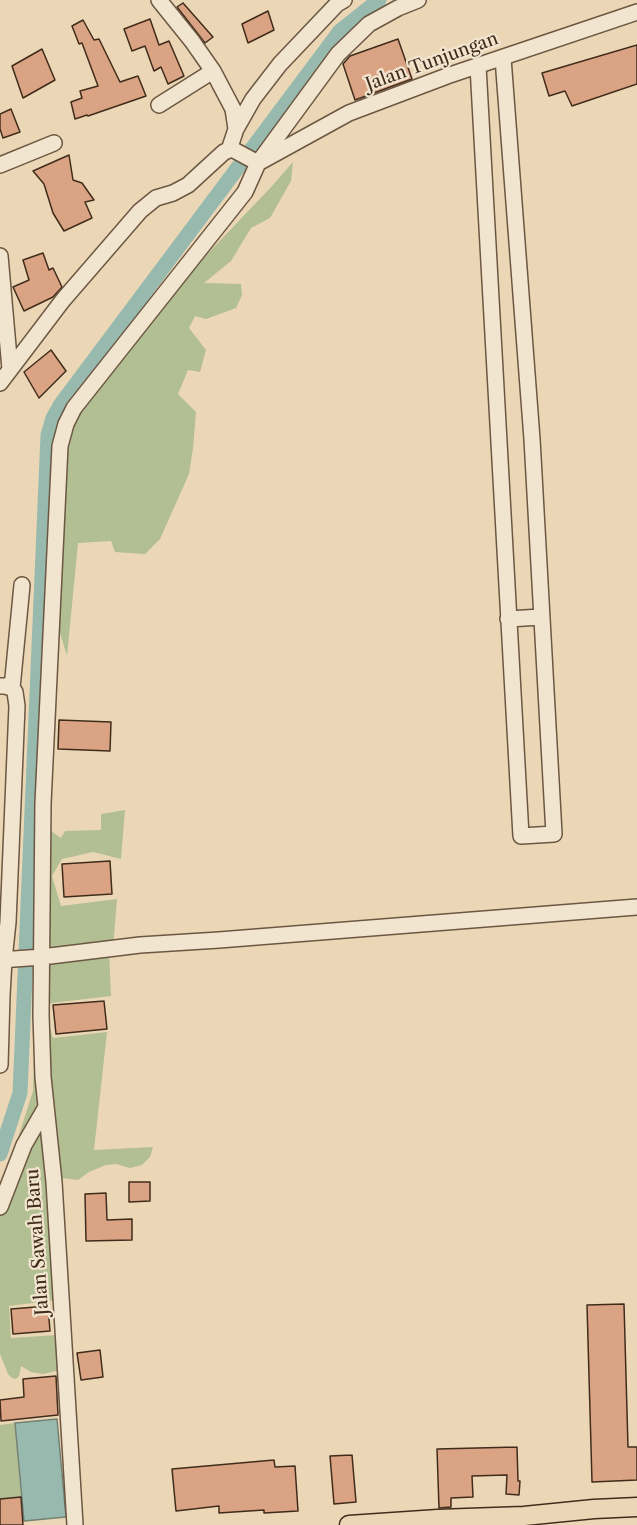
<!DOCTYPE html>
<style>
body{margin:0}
canvas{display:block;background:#ebd7b5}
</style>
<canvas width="637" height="1525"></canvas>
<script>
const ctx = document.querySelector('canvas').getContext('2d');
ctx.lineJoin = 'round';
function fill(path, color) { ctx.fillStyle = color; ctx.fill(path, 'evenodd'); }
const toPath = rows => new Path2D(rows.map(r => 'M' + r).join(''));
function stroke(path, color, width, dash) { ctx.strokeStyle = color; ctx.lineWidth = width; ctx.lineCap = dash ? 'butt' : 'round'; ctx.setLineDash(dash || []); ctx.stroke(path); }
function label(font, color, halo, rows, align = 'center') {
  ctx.font = font + ' "Libre Caslon Text",serif'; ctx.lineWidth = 4.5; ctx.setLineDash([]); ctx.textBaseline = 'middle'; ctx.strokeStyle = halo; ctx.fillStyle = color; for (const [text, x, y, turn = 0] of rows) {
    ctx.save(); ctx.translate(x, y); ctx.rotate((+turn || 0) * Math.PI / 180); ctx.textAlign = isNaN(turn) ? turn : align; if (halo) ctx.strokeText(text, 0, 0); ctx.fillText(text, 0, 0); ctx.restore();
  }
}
const green = toPath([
 [293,162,291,181,270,218,251,228,231,261,204,283,241,284,242,295,236,308,206,319,195,316,189,328,206,350,200,372,188,370,178,394,196,412,193,448,189,474,160,539,145,554,115,552,111,541,78,543,67,656,53,610,62,437,75,411,174,289,273,185],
 [125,810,121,859,93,852,62,859,52,876,61,906,117,899,113,948,109,949,111,996,52,1003,45,1007,48,829,61,838,65,831,101,830,101,814],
 [48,1022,53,1038,107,1032,94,1150,153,1147,150,1157,142,1165,130,1168,116,1164,106,1165,89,1172,78,1180,62,1178,58,1176,46,1076],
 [35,1027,56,1300,9,1306,11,1338,57,1335,61,1370,43,1374,31,1372,21,1366,19,1376,16,1379,12,1378,8,1374,0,1354,0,1194,33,1091],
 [15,1423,21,1497,0,1499,0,1425]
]);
const water = toPath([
 [57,1419,66,1517,24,1521,15,1423,57,1419]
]);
const canal = toPath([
 [0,1154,20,1093,48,435,53,418,61,404,340,31,379,0]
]);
const building = toPath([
 [183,3,213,37,205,43,177,7,183,3],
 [268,11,274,30,248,43,242,24,268,11],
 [150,19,159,45,169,41,184,76,168,84,161,67,154,71,145,46,132,51,124,29,150,19],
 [83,20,94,40,99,39,120,82,138,76,146,96,88,116,87,115,75,119,71,102,82,98,80,91,98,86,82,43,79,44,72,26,83,20],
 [398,39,412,79,355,100,343,64,350,56,398,39],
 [637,45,637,84,572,106,565,91,549,96,542,73,637,45],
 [42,49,55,80,23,98,12,66,42,49],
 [11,109,20,132,3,138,0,129,0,114,11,109],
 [69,155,73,180,82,183,94,200,85,202,92,218,64,231,53,213,44,184,33,171,69,155],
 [43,253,49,270,53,268,62,287,53,297,24,311,13,287,29,280,23,260,43,253],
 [51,350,66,371,39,398,24,372,51,350],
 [59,720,111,722,110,751,58,749,59,720],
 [110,861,112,894,64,897,62,864,110,861],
 [104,1001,107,1029,56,1034,53,1005,104,1001],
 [129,1182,150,1182,150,1201,129,1202,129,1182],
 [106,1193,107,1220,132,1219,132,1240,86,1241,85,1194,106,1193],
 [624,1304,628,1447,637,1447,637,1480,592,1482,587,1305,624,1304],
 [48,1306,50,1331,13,1334,11,1309,48,1306],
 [100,1350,103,1377,81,1380,77,1353,100,1350],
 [56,1376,58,1415,1,1421,0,1400,24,1397,23,1379,56,1376],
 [517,1447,518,1481,520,1481,519,1495,506,1494,507,1475,472,1476,473,1497,451,1498,451,1507,439,1508,437,1449,517,1447],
 [352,1455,356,1502,334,1504,330,1456,352,1455],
 [274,1460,275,1467,295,1466,298,1511,264,1513,264,1510,219,1513,219,1506,176,1511,172,1469,274,1460],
 [21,1497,23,1525,0,1525,0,1499,21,1497]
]);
const minor = toPath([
 [159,0,192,41,213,71,233,109,236,129,229,150],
 [478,66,521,836,554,834,532,439,503,58],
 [159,105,213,71],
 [236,129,253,99,280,64,337,4,344,0],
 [0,165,54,143],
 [0,256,10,369],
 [0,383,63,300,140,211,156,198,173,193,188,185,224,152,232,149,258,163,349,113,447,76,637,12],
 [508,619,541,617],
 [0,686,5,686,12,688,15,692,17,706,8,922,4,960,2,995,0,1065],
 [12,688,22,585],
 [0,960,42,957,140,945,219,940,637,907],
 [0,1207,24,1145,46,1107],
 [75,1525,54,1182,43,1077,41,1015,43,803,60,446,66,424,74,408,245,192,258,163,338,54,369,24,398,8,418,0]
]);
const major = toPath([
 [349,1525,438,1519,524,1516,594,1509,637,1507]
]);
const streetNames = [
 ["Jalan Tunjungan",432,62,-20],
 ["Jalan Sawah Baru",38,1242,-94]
];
fill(green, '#b1bf92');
fill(water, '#98baae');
stroke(water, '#758174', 1.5);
stroke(canal, '#98baae', 15);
fill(building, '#daa383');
stroke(building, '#412c1c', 1.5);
stroke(minor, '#6c5742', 18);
stroke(major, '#412c1c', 21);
stroke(minor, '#f2e5cf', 15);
stroke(major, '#ebd7b5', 18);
label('18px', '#412c1c', '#f2e5cf', streetNames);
</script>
